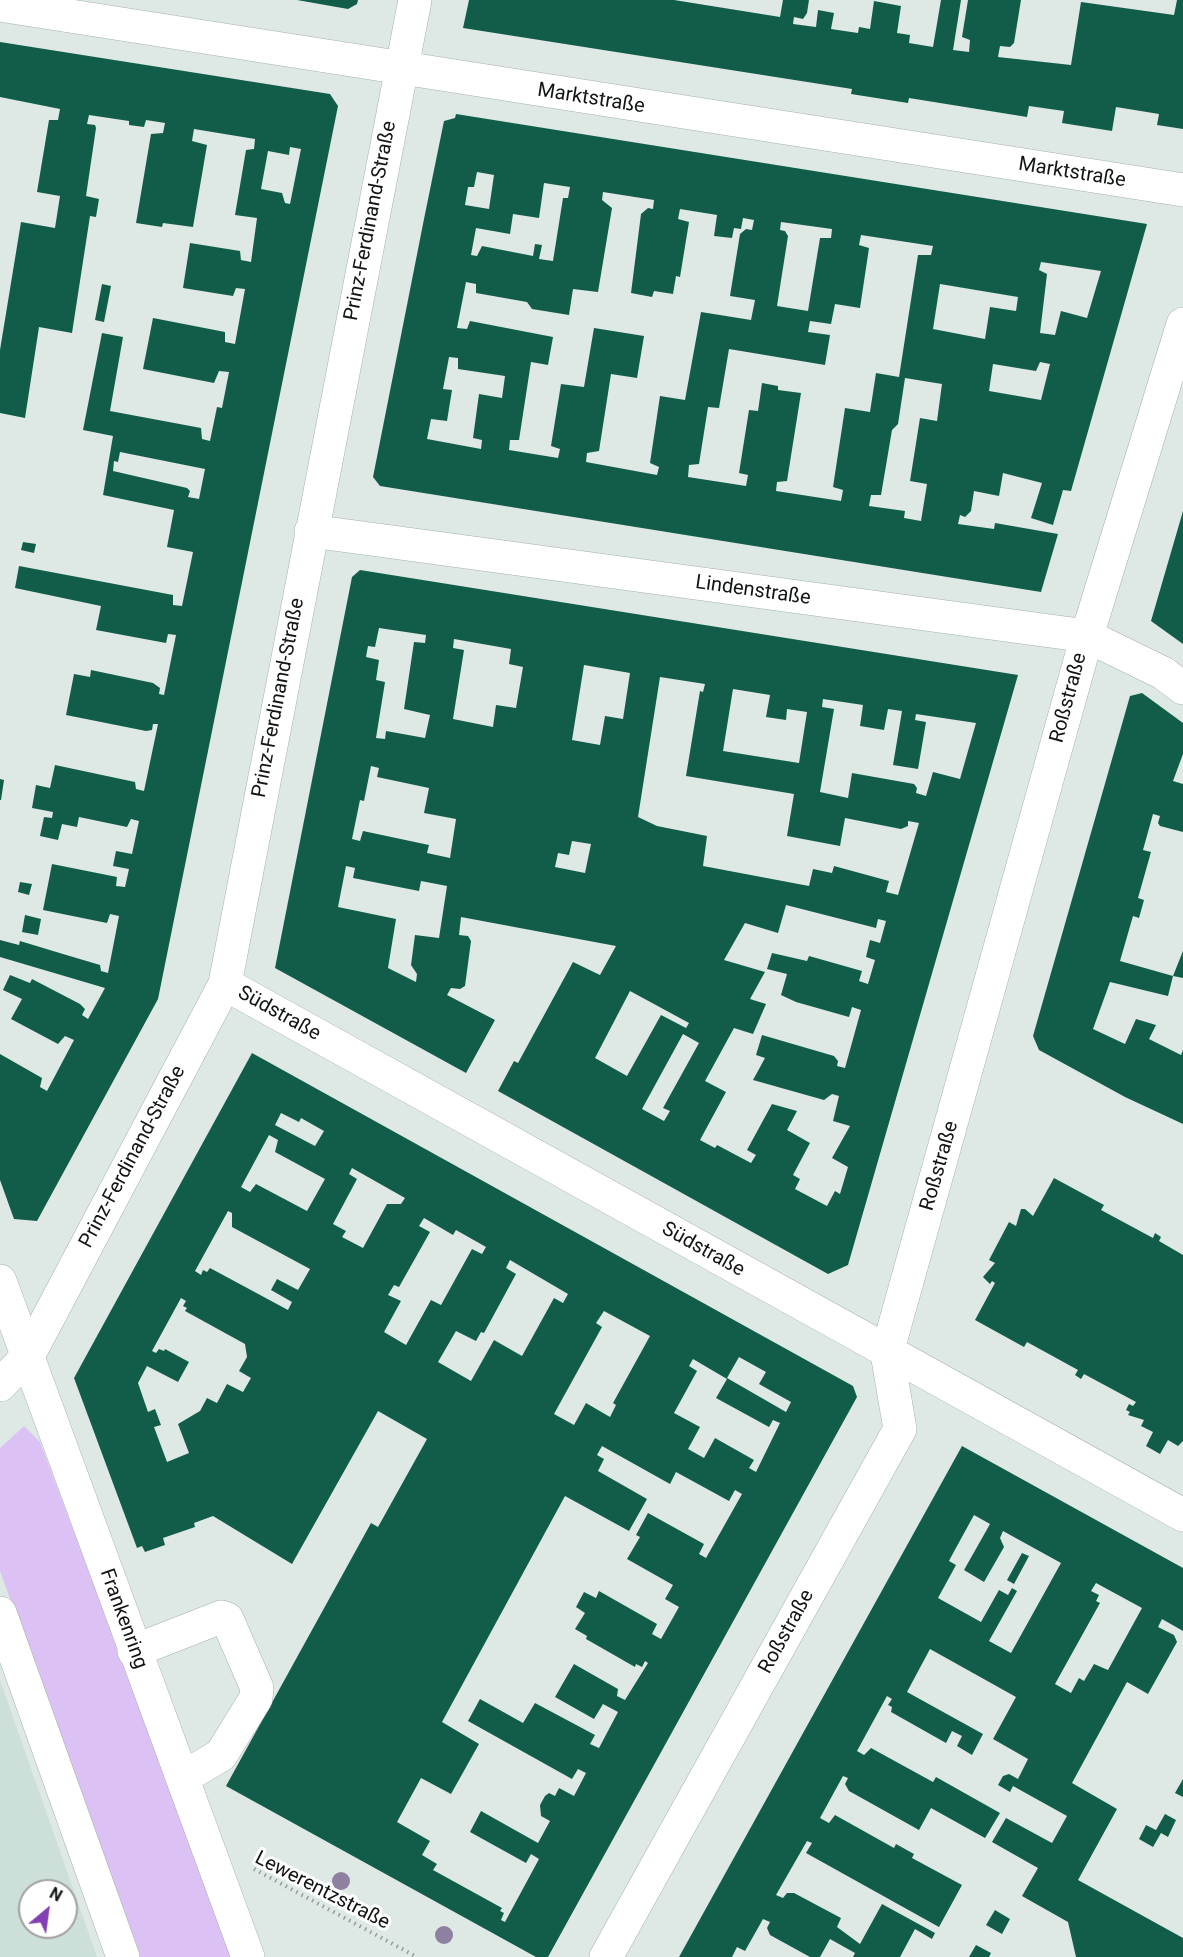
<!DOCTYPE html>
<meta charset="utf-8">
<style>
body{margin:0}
#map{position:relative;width:1183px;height:1957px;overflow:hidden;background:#dee9e5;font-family:Roboto,sans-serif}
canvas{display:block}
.north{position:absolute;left:18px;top:1879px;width:60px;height:60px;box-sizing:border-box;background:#fff;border:2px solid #a0a1a1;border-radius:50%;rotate:29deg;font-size:16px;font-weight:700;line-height:24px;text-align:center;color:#111514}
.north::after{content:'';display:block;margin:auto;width:21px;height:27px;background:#833fb3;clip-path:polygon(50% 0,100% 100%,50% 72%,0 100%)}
</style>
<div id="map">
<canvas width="1183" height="1957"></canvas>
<div class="north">N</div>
</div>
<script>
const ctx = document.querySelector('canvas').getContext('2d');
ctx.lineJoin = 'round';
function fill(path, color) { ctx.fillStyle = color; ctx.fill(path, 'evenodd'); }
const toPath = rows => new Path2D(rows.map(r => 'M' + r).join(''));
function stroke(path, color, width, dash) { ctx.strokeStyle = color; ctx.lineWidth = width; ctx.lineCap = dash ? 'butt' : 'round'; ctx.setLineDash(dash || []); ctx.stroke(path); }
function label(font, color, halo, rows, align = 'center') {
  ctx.font = font + ' Roboto,sans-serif'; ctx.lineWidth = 6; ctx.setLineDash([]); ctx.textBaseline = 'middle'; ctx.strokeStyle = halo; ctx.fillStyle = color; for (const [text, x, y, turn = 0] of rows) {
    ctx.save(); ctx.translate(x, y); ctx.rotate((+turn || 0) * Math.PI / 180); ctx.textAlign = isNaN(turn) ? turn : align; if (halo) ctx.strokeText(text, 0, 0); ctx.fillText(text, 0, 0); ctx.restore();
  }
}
const built = toPath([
 [0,1680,97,1957,0,1957],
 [30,1891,66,1891,66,1927,30,1927]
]);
const green = toPath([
 [24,1426,40,1442,234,1957,140,1957,0,1571,0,1448]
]);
const building = toPath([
 [297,0,358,0,357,4,348,9],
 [469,0,674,0,780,17,783,0,809,0,807,13,803,19,794,17,793,24,816,27,818,10,834,13,831,29,858,33,859,27,870,29,874,1,901,6,897,33,910,35,909,43,933,47,941,0,961,0,953,50,969,52,970,40,962,37,968,0,1021,0,1014,43,1010,47,1000,46,998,57,1071,65,1081,2,1174,15,1177,0,1183,0,1183,129,1157,125,1159,114,1116,107,1112,131,1062,123,1064,111,1029,106,1027,117,909,98,908,103,851,94,852,89,463,28],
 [0,42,330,94,338,106,158,999,37,1221,14,1219,0,1180,0,1054,42,1078,40,1087,47,1091,74,1040,65,1036,58,1044,11,1019,22,999,3,990,10,975,30,983,32,979,80,1004,85,1009,82,1015,88,1019,105,988,0,957,0,940,19,945,20,941,63,954,100,965,101,971,108,973,119,916,110,914,107,923,43,910,52,864,117,877,116,886,125,887,129,869,113,866,116,851,132,854,139,821,131,819,127,827,79,817,77,827,62,824,58,840,40,836,44,817,52,818,53,812,32,808,36,785,50,788,55,765,135,782,136,789,144,791,158,724,153,724,152,730,146,731,66,715,74,674,90,677,91,670,153,683,160,688,159,694,164,695,176,635,168,634,166,643,96,630,101,606,15,588,19,566,173,595,173,605,182,606,193,552,167,547,174,510,103,495,113,436,83,430,102,333,123,337,110,411,201,428,202,439,210,441,217,407,222,408,229,372,219,371,214,383,143,369,153,318,225,332,225,342,235,344,245,289,236,288,233,296,183,288,190,243,240,251,241,260,251,262,257,218,235,215,246,150,254,149,255,139,194,129,192,141,207,145,193,227,163,223,162,227,136,223,151,134,163,133,165,123,146,120,144,127,129,125,129,121,89,115,87,124,95,125,96,128,86,196,99,199,96,217,90,216,72,333,39,327,25,418,0,413,0,350,21,222,55,228,60,196,37,192,49,120,58,120,60,109,0,97],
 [290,147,301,149,290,204,285,203,282,193,261,189,268,151,289,155],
 [120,452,205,469,199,499,188,497,190,491,187,488,113,471,114,461,118,462],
 [456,114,1147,224,1071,491,1063,490,1053,525,1031,518,1042,483,1003,473,999,496,974,491,971,511,965,517,960,515,958,524,994,529,995,523,1058,534,1041,592,380,486,373,477,424,219,444,121,455,118],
 [477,172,494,175,489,209,465,205,468,187,474,187],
 [544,183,570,187,568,198,563,198,553,261,539,259,542,245,535,244,533,256,482,246,477,256,471,255,476,228,510,234,513,214,539,218],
 [603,192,654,200,653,209,648,208,641,214,631,293,652,297,654,291,673,294,676,276,680,277,689,222,678,219,680,209,717,215,714,236,732,238,734,228,741,229,743,218,754,220,752,230,746,229,740,234,730,296,755,300,751,320,701,312,685,400,660,396,650,463,659,467,657,475,586,462,587,453,599,451,611,374,637,378,644,336,594,328,584,387,561,384,551,446,560,449,558,458,509,450,510,440,519,440,531,362,548,365,553,337,470,321,467,329,457,328,466,282,476,284,476,293,527,302,532,309,569,315,573,289,598,292,612,208,602,200],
 [781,222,832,229,831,238,820,238,808,311,777,306,788,236,785,231,780,230],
 [861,235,933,246,931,255,918,255,899,377,876,373,870,412,845,408,833,487,843,490,841,501,776,491,777,482,787,481,801,393,778,390,778,386,762,383,758,411,749,410,739,473,748,475,746,486,688,477,689,465,699,464,708,407,719,408,729,349,825,365,830,335,808,332,810,321,831,324,835,304,860,308,869,248,859,245],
 [1041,262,1101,271,1087,318,1061,311,1055,335,1040,333,1047,274,1039,270],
 [940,284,1018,297,1016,311,990,307,985,339,933,329],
 [449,357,458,358,458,369,505,376,502,398,479,394,473,438,482,440,481,449,427,439,431,419,447,421,452,390,443,389],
 [1040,362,1050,364,1041,400,989,391,993,364,1036,371],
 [905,378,942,384,937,421,920,418,910,481,927,484,921,521,904,518,905,511,869,506,871,495,881,495,892,430,898,424],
 [102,284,111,286,104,322,95,320],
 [1183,511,1183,644,1151,621],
 [23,542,36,544,34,553,21,550],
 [360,570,1018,675,848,1265,828,1274,498,1091,514,1061,518,1063,573,962,600,975,616,946,461,917,459,935,468,936,471,941,465,986,460,989,451,988,447,995,495,1020,466,1073,275,968,352,577],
 [379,628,426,635,425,643,414,642,404,709,430,715,425,738,386,731,385,739,376,738,385,682,376,680,379,660,366,657,368,646,375,647],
 [454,639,511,649,509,664,523,667,516,708,496,705,493,727,453,719,464,650,453,648],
 [584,665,630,673,623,719,605,716,600,745,572,740],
 [660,677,705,684,703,692,700,691,686,776,794,794,787,836,840,846,845,818,901,829,908,826,908,821,919,823,898,895,886,892,889,881,834,866,832,873,813,869,809,886,703,866,707,836,657,826,638,817],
 [733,689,770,695,766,717,786,720,787,709,807,712,799,763,723,751],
 [823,699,863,705,860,726,884,730,888,709,902,711,893,765,918,769,926,722,915,720,916,714,976,723,960,779,933,772,926,796,916,793,917,788,914,784,852,773,848,798,820,792,834,709,822,707],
 [371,766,379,768,377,777,429,788,424,813,456,819,450,858,427,853,429,845,363,831,360,841,352,839,360,800,364,801],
 [572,841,591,844,585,873,555,867,558,853,569,855],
 [346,866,355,868,353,878,419,891,421,881,447,886,439,938,415,935,411,965,417,974,416,982,388,968,396,919,338,907],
 [786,905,876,928,878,919,886,921,880,943,870,940,866,957,875,960,868,984,859,981,862,971,809,956,807,961,772,953,767,969,787,974,781,995,796,1002,849,1017,852,1007,861,1010,845,1068,837,1066,838,1061,834,1056,762,1035,756,1055,765,1058,753,1080,824,1100,832,1094,839,1096,833,1121,850,1126,832,1158,848,1167,840,1194,835,1191,827,1206,795,1189,800,1179,793,1175,810,1143,787,1130,797,1111,772,1104,747,1150,756,1155,751,1163,717,1145,715,1148,700,1140,726,1092,705,1081,734,1028,753,1034,766,1004,750,999,765,972,724,960,745,923,778,933],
 [630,991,689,1023,686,1028,661,1015,627,1076,595,1058],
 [683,1034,699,1043,663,1108,670,1111,664,1121,642,1109],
 [1142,693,1183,723,1183,754,1173,781,1183,784,1183,832,1160,826,1158,823,1160,816,1153,814,1143,850,1151,852,1138,898,1144,900,1139,918,1133,916,1120,961,1173,976,1168,996,1110,982,1093,1029,1125,1044,1136,1019,1156,1025,1149,1039,1181,1055,1183,1050,1183,1124,1125,1097,1039,1050,1033,1036,1130,696],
 [0,779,4,780,1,800,0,800],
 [20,882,32,884,29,895,18,892],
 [25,915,41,919,38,935,22,932],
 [1183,951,1183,978,1173,976],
 [252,1053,853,1386,857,1397,548,1957,536,1957,226,1786,371,1523,378,1527,427,1439,378,1411,292,1564,213,1516,194,1523,195,1527,163,1538,165,1545,145,1552,142,1546,137,1548,74,1378],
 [281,1113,299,1122,301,1118,324,1131,315,1146,275,1125],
 [269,1135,278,1140,275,1152,325,1179,307,1211,256,1184,250,1192,241,1187],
 [352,1168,405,1198,401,1204,387,1204,363,1248,342,1237,346,1231,333,1224,357,1179,349,1174],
 [228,1211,232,1213,232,1227,310,1269,298,1290,277,1279,271,1290,292,1302,288,1310,210,1268,207,1272,203,1270,201,1275,195,1271],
 [424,1218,453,1235,456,1230,486,1247,482,1254,472,1249,441,1305,431,1300,406,1345,384,1332,401,1301,388,1295,394,1285,399,1287,430,1232,419,1226],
 [510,1260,568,1294,563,1303,554,1298,522,1356,494,1340,471,1381,438,1362,456,1331,476,1341,481,1332,484,1333,516,1274,506,1268],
 [181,1298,186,1301,183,1306,187,1308,185,1311,245,1344,247,1357,239,1371,251,1378,243,1392,227,1384,217,1403,207,1398,200,1411,178,1424,189,1453,167,1462,154,1427,161,1425,155,1409,148,1412,138,1383,147,1366,178,1382,189,1362,165,1349,164,1351,159,1349,156,1353,152,1351],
 [604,1311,650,1336,613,1403,616,1405,610,1417,586,1403,574,1425,554,1414,602,1327,596,1323],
 [739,1357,766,1372,759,1384,791,1402,786,1412,727,1378],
 [693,1359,727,1379,716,1398,769,1427,773,1420,780,1423,756,1472,749,1468,754,1460,715,1438,704,1458,688,1449,700,1427,674,1413,697,1371,689,1366],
 [602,1446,670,1484,676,1472,729,1501,735,1490,742,1494,706,1558,699,1554,704,1544,648,1513,636,1535,640,1537,627,1559,673,1585,665,1599,679,1607,661,1639,652,1634,657,1624,599,1591,596,1598,584,1592,576,1607,585,1613,575,1629,587,1636,586,1639,635,1667,636,1664,642,1667,645,1661,648,1663,625,1700,617,1696,618,1689,574,1664,555,1697,594,1719,603,1704,618,1712,599,1748,590,1744,595,1735,535,1703,523,1723,480,1699,468,1721,572,1779,578,1769,586,1773,574,1796,559,1788,555,1796,549,1793,545,1796,540,1805,541,1816,550,1821,538,1843,481,1811,470,1832,526,1863,531,1854,539,1859,505,1922,501,1920,504,1913,500,1911,502,1908,433,1870,437,1864,422,1855,430,1841,397,1822,421,1778,451,1794,479,1744,442,1722,565,1496,629,1531,647,1499,598,1471,604,1459,597,1455],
 [1054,1178,1104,1205,1101,1210,1153,1238,1155,1233,1161,1237,1159,1241,1183,1255,1183,1441,1178,1446,1168,1440,1160,1454,1146,1446,1153,1432,1141,1426,1144,1420,1128,1415,1130,1412,1126,1410,1129,1404,1133,1406,1136,1402,1084,1374,1081,1379,1075,1375,1078,1370,1027,1342,1024,1347,975,1320,995,1283,992,1281,990,1284,983,1277,995,1263,989,1260,1009,1222,1016,1226,1021,1209,1025,1209,1033,1216],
 [962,1446,1183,1568,1183,1631,1162,1619,1158,1627,1174,1635,1177,1642,1148,1694,1127,1682,1072,1783,1117,1809,1078,1880,1183,1938,1183,1957,1076,1957,1068,1922,1022,1896,1038,1868,992,1842,1006,1818,1052,1843,1067,1816,1013,1786,1010,1792,998,1785,1003,1776,1009,1774,1018,1779,1028,1759,993,1739,1016,1697,930,1649,907,1692,983,1734,972,1755,957,1746,962,1736,952,1731,946,1743,891,1712,892,1707,888,1705,892,1699,887,1696,857,1751,864,1755,871,1748,933,1782,936,1777,1000,1813,985,1838,931,1808,919,1830,849,1791,845,1784,848,1778,843,1776,820,1818,829,1823,835,1815,894,1848,896,1844,914,1854,912,1858,962,1885,939,1927,806,1853,812,1843,807,1841,776,1895,783,1898,787,1893,794,1893,841,1918,837,1927,860,1944,882,1904,935,1933,932,1939,915,1929,900,1957,853,1957,855,1953,830,1939,820,1957,810,1957,770,1935,767,1928,770,1922,763,1919,745,1951,737,1947,732,1957,679,1957],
 [974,1515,990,1524,964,1570,984,1582,1004,1547,1000,1538,1003,1531,1061,1563,1011,1653,989,1641,1017,1591,1012,1588,1008,1595,999,1590,981,1622,938,1598,956,1565,949,1561,951,1557],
 [1096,1583,1142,1608,1108,1670,1094,1664,1084,1681,1079,1678,1071,1693,1055,1684,1100,1603,1096,1601,1099,1595,1091,1591],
 [1022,1553,1029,1556,1014,1584,1007,1580],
 [1183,1779,1183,1797,1175,1793],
 [1165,1814,1176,1820,1168,1837,1161,1833,1153,1847,1139,1839,1146,1825,1156,1830],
 [995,1910,1010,1919,1002,1934,986,1925],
 [976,1945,991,1953,989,1957,969,1957]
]);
const path = toPath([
 [254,1869,417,1957]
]);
const minor = toPath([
 [0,5,1183,190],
 [311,531,1087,636,1163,673,1183,688],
 [225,984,1183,1515],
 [0,1385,28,1356,225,984,415,0],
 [134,1651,221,1617,227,1619,257,1688,256,1698,221,1755,184,1777],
 [606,1957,900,1429,887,1353,1087,636,1183,324]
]);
const major = toPath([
 [0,1281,248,1957],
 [0,1613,123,1957]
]);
const trees = [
 [341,1881],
 [444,1935]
];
const streetNames = [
 ["Marktstraße",591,99,9],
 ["Marktstraße",1072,173,9],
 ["Prinz-Ferdinand-Straße",371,221,-79],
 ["Lindenstraße",753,591,8],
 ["Prinz-Ferdinand-Straße",279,698,-79],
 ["Roßstraße",1069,698,-75],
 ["Südstraße",279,1014,29],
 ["Prinz-Ferdinand-Straße",133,1157,-62],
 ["Roßstraße",940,1166,-74],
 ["Südstraße",703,1250,29],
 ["Frankenring",123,1619,70],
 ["Roßstraße",787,1632,-61],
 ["Lewerentzstraße",322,1891,27]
];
fill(built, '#ccdfd8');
fill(green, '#dcc2f4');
fill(building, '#125d4a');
stroke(minor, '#a5b0ac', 34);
stroke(major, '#a5b0ac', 34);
stroke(path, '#959d9a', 4, [1.5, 4.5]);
stroke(minor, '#fff', 33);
stroke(major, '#fff', 33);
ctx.fillStyle = '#8e80a0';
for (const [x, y] of trees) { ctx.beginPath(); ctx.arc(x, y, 9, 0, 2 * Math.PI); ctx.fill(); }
label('20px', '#111514', '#fff', streetNames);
</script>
